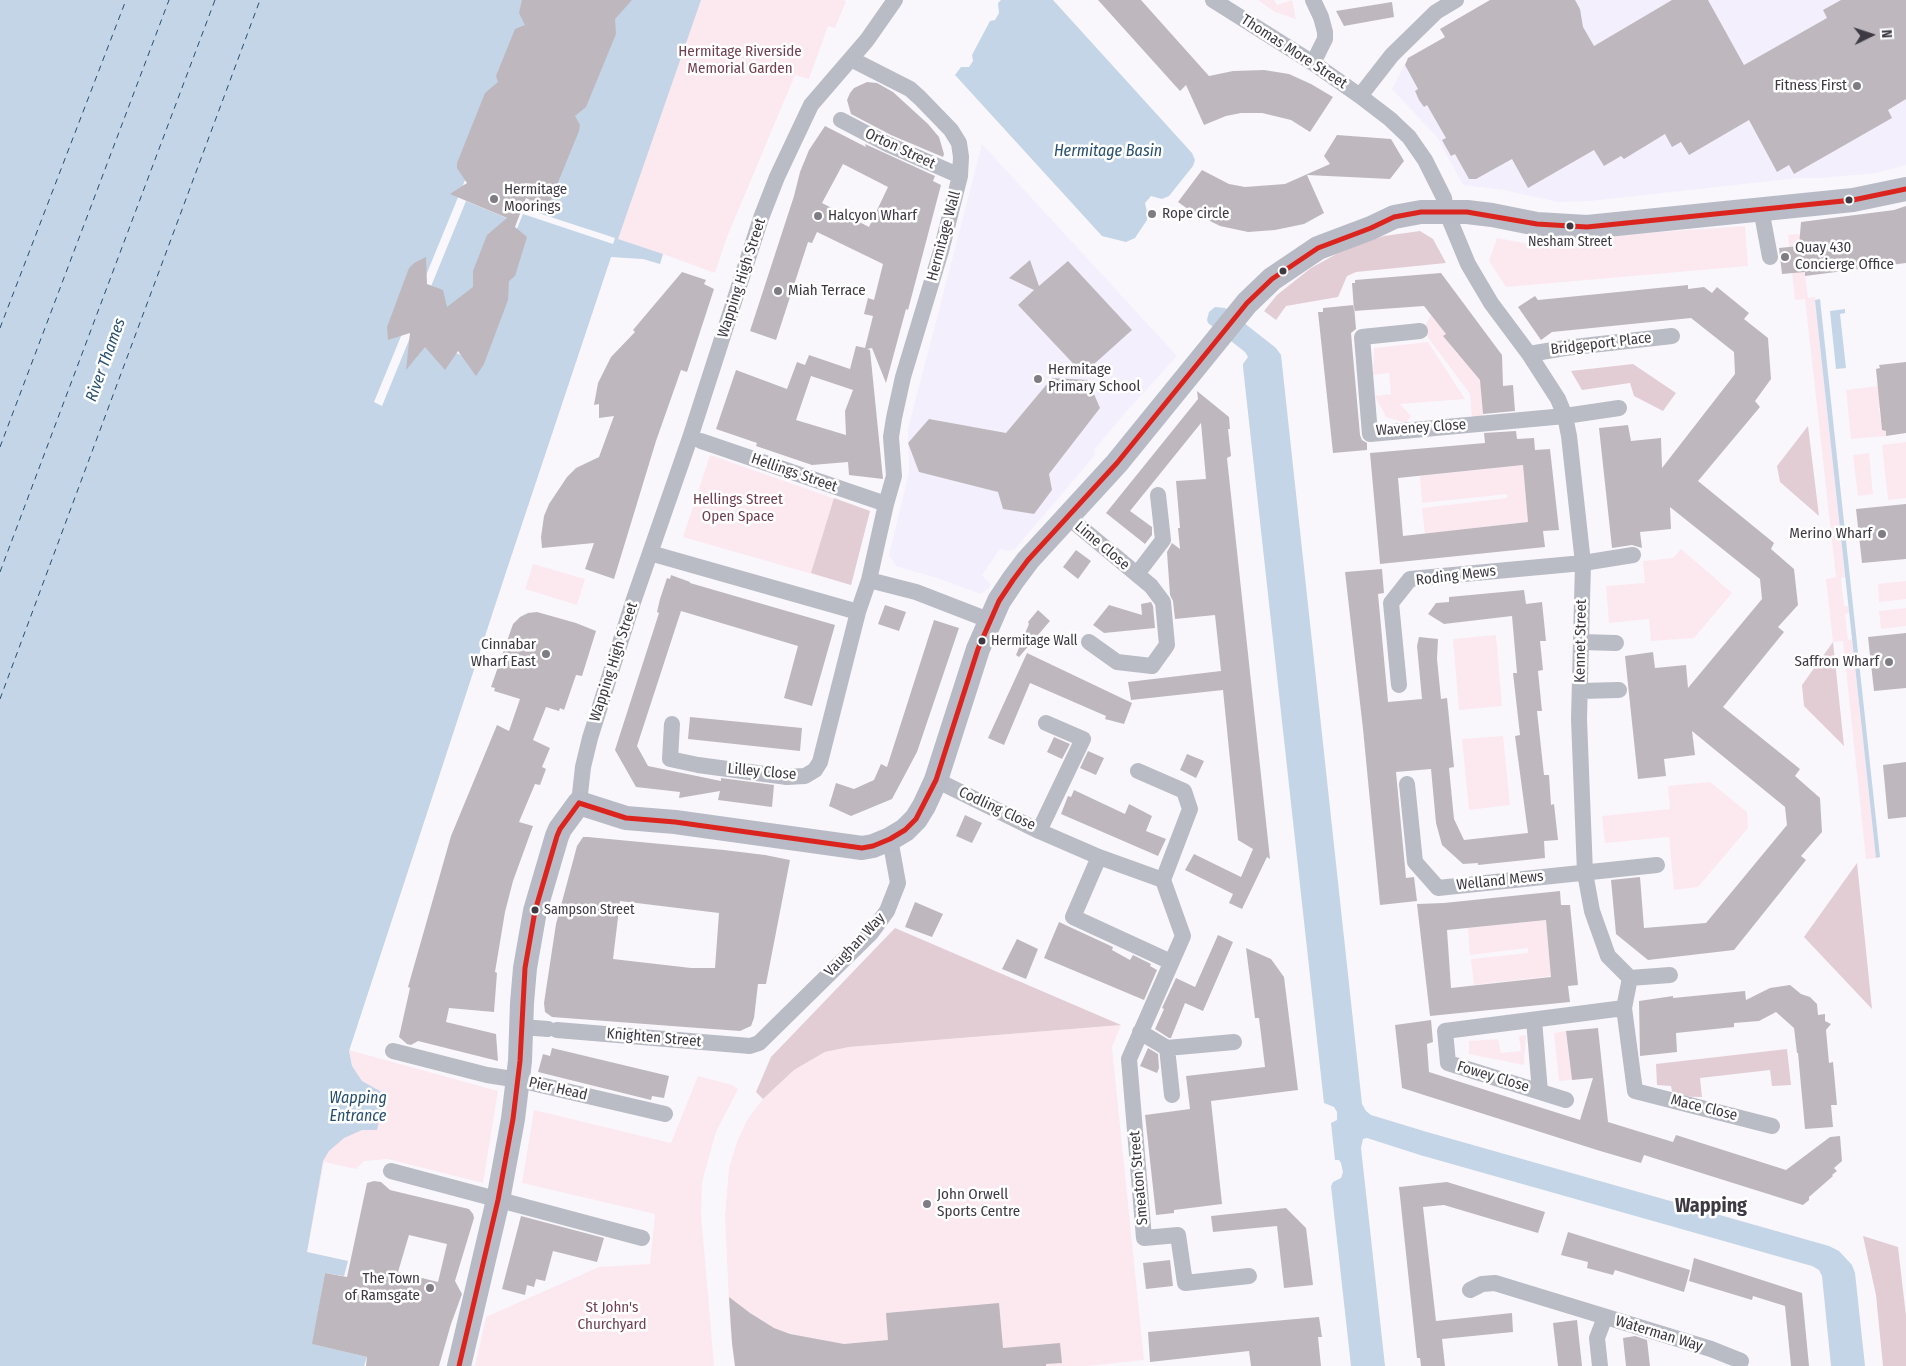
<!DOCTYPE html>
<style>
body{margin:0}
#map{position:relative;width:1906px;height:1366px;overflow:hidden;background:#f9f7fc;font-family:"Fira Sans Condensed",sans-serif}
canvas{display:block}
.north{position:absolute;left:1846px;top:10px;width:50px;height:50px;-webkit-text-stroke:4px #fff;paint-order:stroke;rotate:86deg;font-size:14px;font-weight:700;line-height:20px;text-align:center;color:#3e3a44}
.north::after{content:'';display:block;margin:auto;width:18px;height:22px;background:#3e3a44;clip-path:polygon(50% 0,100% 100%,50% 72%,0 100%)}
</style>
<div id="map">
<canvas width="1906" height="1366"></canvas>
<div class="north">N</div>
</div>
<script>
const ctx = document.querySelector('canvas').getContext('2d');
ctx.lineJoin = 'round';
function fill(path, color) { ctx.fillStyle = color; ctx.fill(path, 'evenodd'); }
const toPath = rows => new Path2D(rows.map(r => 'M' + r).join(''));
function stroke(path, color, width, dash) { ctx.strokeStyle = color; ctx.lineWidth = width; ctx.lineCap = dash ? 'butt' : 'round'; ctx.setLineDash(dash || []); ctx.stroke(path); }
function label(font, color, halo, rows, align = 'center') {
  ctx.font = font + ' "Fira Sans Condensed",sans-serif'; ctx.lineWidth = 5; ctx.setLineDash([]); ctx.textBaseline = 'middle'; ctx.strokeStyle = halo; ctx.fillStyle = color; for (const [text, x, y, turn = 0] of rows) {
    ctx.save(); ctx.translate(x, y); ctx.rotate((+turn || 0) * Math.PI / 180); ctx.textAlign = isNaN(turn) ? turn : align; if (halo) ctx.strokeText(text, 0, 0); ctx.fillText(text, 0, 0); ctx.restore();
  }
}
const built = toPath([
 [1490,0,1906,0,1906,165,1876,173,1821,178,1797,178,1591,201,1558,202,1504,190,1463,185,1437,137,1392,89,1408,58,1445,37,1440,29],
 [982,144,1177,356,1126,412,1094,450,1095,455,1015,549,1007,551,1000,549,982,575,991,584,988,589,981,594,937,578,896,566,889,555,909,472,908,429]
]);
const green = toPath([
 [650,0,843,0,846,1,835,28,828,26,809,79,795,75,727,237,715,273,663,254,660,264,643,259,611,257,507,569,349,1050,498,1091,483,1183,388,1159,364,1161,356,1169,324,1162,307,1252,348,1261,344,1276,325,1273,313,1344,364,1366,227,1366],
 [1258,0,1274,0,1277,5,1292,0,1296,19,1275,12],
 [1745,226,1748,266,1506,287,1489,261,1497,238,1529,244,1547,240],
 [1800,234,1808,298,1815,297,1845,577,1841,578,1844,606,1848,606,1849,613,1845,614,1848,640,1852,639,1876,858,1866,859,1843,641,1833,642,1826,579,1836,577,1805,299,1795,300,1788,235],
 [1431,315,1446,334,1444,336,1457,354,1459,353,1482,370,1481,388,1483,416,1472,417,1470,394,1426,335,1426,324],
 [1428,342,1465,399,1400,404,1411,416,1406,423,1386,417,1375,396,1391,394,1389,373,1373,375,1374,348],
 [1878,386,1882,408,1879,408,1882,429,1887,430,1886,436,1851,439,1846,390],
 [1906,442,1906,498,1888,500,1882,445],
 [1869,453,1873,494,1858,496,1853,455],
 [710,455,870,511,851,585,683,537],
 [1523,465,1528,522,1425,534,1422,508,1507,498,1507,494,1422,503,1420,476],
 [1681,549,1732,593,1694,638,1651,641,1649,619,1609,623,1606,586,1645,583,1643,561,1673,558],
 [533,564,585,579,577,605,525,589],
 [1906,581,1906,599,1879,602,1878,584],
 [1906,608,1906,626,1881,629,1879,611],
 [1496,635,1502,706,1459,710,1453,639],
 [1503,736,1510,805,1469,810,1462,739],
 [1710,782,1747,812,1748,828,1698,887,1674,890,1669,837,1605,843,1602,816,1670,809,1668,786],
 [1546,920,1552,976,1474,985,1471,959,1528,953,1528,948,1470,955,1468,928],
 [1121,1025,1112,1047,1144,1360,1087,1366,735,1366,730,1326,725,1216,729,1168,737,1142,747,1120,763,1099,794,1070,825,1052,849,1047],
 [1566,1031,1572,1080,1559,1081,1554,1033],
 [1526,1035,1524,1065,1469,1054,1469,1041,1498,1039,1501,1053,1521,1051,1519,1036],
 [698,1076,732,1085,738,1089,716,1132,702,1182,701,1213,714,1366,475,1366,486,1317,599,1267,650,1264,655,1214,522,1183,534,1110,671,1143]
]);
const forest = toPath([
 [1420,231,1433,239,1446,263,1356,272,1347,276,1338,297,1286,306,1276,320,1264,311,1277,295,1311,268,1349,247,1384,236],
 [1633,364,1676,393,1663,411,1634,396,1630,383,1582,390,1571,371],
 [1808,426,1819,516,1780,482,1777,466],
 [834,498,870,511,851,585,811,573],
 [1833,642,1844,746,1804,706,1802,685],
 [1857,863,1872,1009,1804,937],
 [895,928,1121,1025,849,1047,825,1052,794,1070,763,1099,756,1092,771,1057],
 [1787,1049,1791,1085,1772,1086,1770,1070,1700,1078,1702,1097,1673,1096,1671,1086,1657,1085,1656,1064],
 [1863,1236,1898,1247,1906,1316,1906,1366,1883,1366,1876,1295]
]);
const water = toPath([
 [0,0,701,0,618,239,663,254,660,264,643,259,611,257,507,569,349,1051,352,1066,362,1081,385,1094,377,1130,362,1130,344,1138,329,1151,323,1161,307,1252,348,1261,344,1276,325,1273,313,1344,367,1357,364,1366,0,1366],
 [1001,0,1053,0,1192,153,1195,160,1193,166,1169,196,1162,199,1151,196,1145,203,1147,212,1147,220,1135,238,1126,242,1102,236,955,75,961,67,969,67,973,61,972,55,990,21,995,20,999,13,998,3],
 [1820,299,1880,857,1876,858,1815,300],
 [1215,307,1225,308,1276,348,1281,355,1362,1104,1366,1111,1371,1115,1427,1132,1829,1246,1839,1251,1852,1265,1855,1273,1865,1366,1831,1366,1822,1276,1819,1270,1812,1266,1420,1155,1367,1138,1363,1139,1361,1148,1385,1366,1351,1366,1331,1186,1333,1182,1341,1178,1343,1172,1341,1163,1339,1160,1335,1160,1331,1123,1337,1120,1337,1112,1334,1107,1324,1103,1243,367,1243,364,1248,357,1245,352,1208,323,1207,320,1209,312],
 [1845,309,1845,313,1840,314,1846,368,1836,369,1830,311]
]);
const pier = toPath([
 [539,0,611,0,526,209,615,238,613,244,523,214,464,356,456,353,511,220,466,201,382,406,374,402]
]);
const ferry = toPath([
 [0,328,126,0],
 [0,447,169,0],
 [0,572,215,0],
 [0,699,260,0]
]);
const building = toPath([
 [522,0,632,0,615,19,616,34,586,107,575,116,580,125,579,131,550,202,542,206,526,198,515,227,527,237,515,276,509,281,508,300,484,364,476,376,458,351,445,370,425,347,406,370,410,333,388,340,387,327,409,268,414,263,426,257,427,284,443,290,447,307,473,287,473,271,487,235,507,218,450,194,467,183,457,168,457,163,485,93,498,82,496,76,515,29,525,25,519,13],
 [1098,0,1141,0,1209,76,1233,71,1264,70,1289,74,1311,84,1333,97,1310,132,1291,120,1262,113,1241,113,1226,116,1204,125,1186,85,1180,91],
 [1490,0,1575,0,1580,9,1583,27,1594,46,1672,0,1708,0,1744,65,1827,18,1823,10,1841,0,1906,0,1906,99,1888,110,1892,118,1794,174,1789,165,1777,172,1749,120,1689,155,1681,142,1672,147,1665,134,1624,159,1621,156,1604,166,1594,150,1528,188,1512,159,1476,179,1469,179,1455,154,1451,156,1442,140,1446,138,1427,105,1424,107,1419,100,1415,91,1418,89,1405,65,1408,58,1445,37,1440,29],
 [1392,2,1394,17,1344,26,1336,11],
 [867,82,877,83,893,92,928,124,939,137,944,154,943,157,891,135,851,114,847,100,850,93,854,88],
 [825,126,866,147,865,144,935,176,933,181,941,185,908,310,906,309,886,383,872,348,867,349,870,350,883,479,849,475,848,462,812,465,756,446,757,443,716,429,736,370,787,389,797,362,805,365,809,355,850,369,856,346,865,348,873,316,864,314,868,298,874,300,883,264,817,232,812,243,808,242,776,340,750,331,794,196,800,172,809,150],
 [843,164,888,187,869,227,822,203],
 [811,376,853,390,845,411,846,435,796,420],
 [1337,135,1391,139,1404,161,1390,179,1307,175,1324,213,1304,224,1275,230,1248,232,1220,226,1192,212,1178,202,1202,170,1229,184,1245,187,1285,184,1330,164,1324,156],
 [1906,206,1906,263,1805,276,1805,272,1782,274,1779,248,1799,246,1801,222,1894,210],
 [1030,260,1039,286,1068,261,1132,330,1083,374,1018,305,1034,290,1009,278],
 [682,272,706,280,704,284,714,289,687,372,681,370,656,441,614,579,585,569,594,543,542,548,541,537,544,516,549,504,567,477,576,468,599,457,614,416,599,418,599,404,594,405,598,383,611,357,635,332,633,330],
 [1441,273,1502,355,1503,386,1513,385,1515,411,1483,414,1480,380,1443,336,1446,334,1424,306,1354,311,1352,283,1355,283,1355,280],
 [1688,285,1688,289,1704,287,1712,293,1717,287,1749,313,1744,319,1768,338,1771,379,1755,401,1760,407,1698,481,1774,543,1771,549,1794,569,1798,605,1778,627,1784,632,1723,707,1800,769,1795,776,1820,798,1822,832,1801,856,1806,860,1734,950,1648,960,1616,934,1611,880,1640,877,1644,928,1706,923,1787,825,1785,807,1692,731,1695,755,1664,759,1666,776,1638,779,1625,656,1653,652,1655,668,1686,665,1688,688,1762,599,1760,579,1670,507,1671,529,1640,532,1642,548,1632,545,1612,548,1599,428,1628,425,1631,441,1661,438,1662,468,1735,374,1734,352,1691,318,1552,332,1541,340,1518,307,1535,296,1538,300],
 [1354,305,1356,329,1351,333,1360,435,1362,440,1367,443,1367,450,1333,453,1318,312,1323,312,1323,308],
 [1906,362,1906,433,1886,436,1886,431,1882,430,1876,369,1880,368,1879,365],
 [1052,378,1088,380,1100,408,1049,474,1052,490,1034,514,1003,509,998,492,919,472,908,443,929,419,1006,433],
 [1197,391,1229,417,1230,429,1228,429,1231,456,1227,458,1270,859,1267,857,1242,909,1229,903,1233,894,1185,870,1194,854,1241,877,1253,849,1238,840,1223,690,1131,700,1128,682,1221,671,1215,615,1175,619,1173,601,1170,595,1167,552,1172,543,1180,549,1178,528,1180,528,1176,481,1206,479,1201,423,1130,511,1152,527,1152,535,1145,544,1106,513,1198,399],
 [1516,431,1517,439,1534,438,1535,450,1550,449,1559,530,1543,531,1545,547,1380,564,1370,453,1485,443,1484,433],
 [1523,465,1528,522,1403,536,1398,478],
 [1906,504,1906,559,1862,563,1856,509],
 [1076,550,1091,561,1078,579,1063,567],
 [1382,569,1384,593,1378,594,1388,702,1422,699,1417,646,1419,637,1438,639,1437,659,1441,699,1447,698,1454,767,1449,768,1454,819,1464,840,1528,833,1515,736,1520,735,1513,673,1517,673,1512,616,1444,624,1428,614,1436,603,1449,602,1449,597,1524,590,1526,604,1542,602,1546,641,1540,641,1543,670,1538,671,1542,711,1537,711,1544,775,1549,775,1551,805,1554,804,1558,840,1544,841,1545,858,1478,865,1478,863,1463,864,1442,845,1436,823,1431,769,1396,772,1406,878,1414,877,1417,901,1380,905,1363,729,1345,572],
 [671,575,690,582,690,583,835,625,812,706,784,698,798,646,681,611,637,746,648,766,721,781,721,778,774,785,772,807,718,800,720,791,679,798,680,792,636,787,615,750,659,613,657,612,660,599,667,578,670,579],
 [1151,602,1153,606,1155,628,1104,633,1093,625,1109,605,1142,615,1141,604],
 [885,605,906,612,899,631,878,624],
 [1038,610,1050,621,1019,657,1016,655,1029,624,1028,622],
 [537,612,576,623,596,631,582,676,576,675,564,710,560,708,559,711,546,707,533,740,550,748,542,767,546,769,540,785,535,784,519,822,533,826,513,881,505,912,495,972,497,973,494,1012,449,1008,446,1022,496,1034,498,1061,418,1041,411,1045,407,1044,399,1037,410,988,408,987,451,836,497,725,509,731,520,699,494,691,495,688,491,687,513,624,520,617,528,613],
 [934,620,959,628,917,752,892,799,851,816,829,806,836,783,854,789,874,780,881,764,887,767],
 [1906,633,1906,688,1874,691,1868,637],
 [1027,653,1132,703,1124,724,1105,719,1106,716,1030,683,1004,745,988,738],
 [690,717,802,728,800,751,688,739],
 [1054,737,1070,744,1062,759,1047,752],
 [1088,751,1104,758,1096,775,1080,768],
 [1187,754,1204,761,1196,778,1180,770],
 [1906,762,1906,817,1888,819,1883,765],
 [1074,790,1125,814,1129,804,1152,816,1146,831,1166,839,1158,856,1061,814,1068,796,1071,797],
 [965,815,982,823,972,843,956,836],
 [583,837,588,837,724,850,765,855,790,860,766,984,758,984,754,1018,751,1026,740,1031,685,1027,552,1017,545,1012,544,1003,556,924,577,846],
 [620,901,719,913,715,968,691,968,613,959],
 [1560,891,1561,905,1570,905,1578,985,1568,986,1570,1002,1430,1016,1417,904,1444,903],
 [1546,920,1551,977,1451,988,1447,930],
 [915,902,943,914,932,937,905,927],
 [1059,922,1113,947,1112,950,1130,960,1133,955,1151,964,1150,966,1157,970,1144,1000,1044,958],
 [1218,935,1233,942,1203,1011,1185,1003,1171,1038,1169,1038,1155,1029,1164,1009,1162,1008,1176,978,1195,987],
 [1017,939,1038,949,1026,979,1002,969],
 [1246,948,1271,959,1284,977,1298,1090,1211,1101,1222,1204,1174,1210,1174,1213,1156,1215,1145,1115,1190,1109,1186,1076,1265,1067,1259,1018,1255,1018],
 [1790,985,1801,994,1810,997,1817,1004,1818,1015,1825,1014,1825,1021,1831,1024,1826,1030,1829,1063,1833,1062,1837,1105,1831,1105,1833,1127,1805,1129,1798,1053,1797,1053,1794,1028,1776,1012,1759,1021,1734,1023,1734,1027,1676,1033,1677,1052,1640,1056,1639,1001,1673,996,1673,998,1745,991,1746,1000,1770,988],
 [1431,1020,1433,1042,1427,1044,1429,1072,1580,1120,1593,1078,1572,1080,1566,1031,1598,1028,1608,1122,1673,1142,1676,1135,1786,1170,1830,1137,1840,1136,1842,1161,1834,1168,1837,1171,1832,1175,1833,1176,1809,1197,1809,1200,1803,1205,1644,1155,1641,1163,1597,1150,1402,1088,1395,1025],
 [552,1048,669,1076,664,1098,652,1096,651,1100,538,1072,543,1054,550,1056],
 [1148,1048,1158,1054,1159,1068,1157,1073,1140,1066],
 [374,1181,381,1182,390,1190,469,1209,473,1214,474,1218,455,1281,462,1294,451,1324,439,1366,366,1366,367,1357,312,1344,325,1273,347,1277,367,1183],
 [409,1235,447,1244,438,1282,398,1272],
 [1447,1182,1545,1212,1538,1233,1444,1205,1423,1207,1436,1321,1512,1313,1513,1332,1442,1339,1445,1366,1421,1366,1420,1358,1417,1358,1399,1187],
 [1286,1208,1306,1228,1313,1285,1284,1288,1277,1226,1213,1232,1211,1216],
 [521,1216,604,1238,597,1262,553,1251,545,1281,536,1279,534,1287,527,1285,525,1295,502,1289],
 [1568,1232,1690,1270,1684,1292,1615,1270,1613,1275,1587,1268,1588,1262,1561,1255],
 [1694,1258,1802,1293,1809,1366,1791,1366,1785,1306,1753,1296,1752,1300,1689,1281],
 [1170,1260,1173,1286,1146,1289,1143,1263],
 [729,1297,750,1313,774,1328,790,1334,844,1344,888,1340,886,1313,999,1303,1003,1348,1060,1343,1062,1363,1046,1364,1046,1366,735,1366,732,1343],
 [1319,1317,1322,1337,1318,1337,1321,1366,1251,1366,1249,1351,1150,1362,1148,1332],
 [1577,1320,1582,1366,1558,1366,1553,1323],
 [1635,1336,1647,1340,1650,1366,1626,1366,1623,1338]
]);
const street = toPath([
 [1213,0,1313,63,1360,96,1390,119,1409,137,1425,160,1444,198,1446,211,1468,264,1491,303,1529,354,1558,399,1565,416,1569,436,1583,563,1579,719,1585,873,1592,911,1608,956,1630,978,1624,1008,1635,1091,1772,1126],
 [1313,0,1321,17,1325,32,1325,39,1313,63],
 [1360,96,1392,55,1436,12,1456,0],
 [841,120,887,144,960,176],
 [1761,209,1770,257],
 [1420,331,1362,337,1370,434,1565,416,1619,408],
 [1529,354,1565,348,1672,336],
 [701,441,886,504],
 [1068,517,1151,586,1163,602,1167,645,1152,666,1117,662,1089,642],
 [650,553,858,612],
 [1137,574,1163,540,1158,495],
 [869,580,916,592,978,616,991,619],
 [1581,642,1616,643],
 [1399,685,1391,603,1410,579,1583,563,1633,555],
 [1580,691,1619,690],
 [672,724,670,759,698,765,787,777,805,776,815,770,820,762,858,612,869,580,886,504,894,476,891,437,894,418,903,377,941,251,960,176,961,157,959,143,951,130,920,98,910,89,851,59],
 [1138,771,1184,791,1190,809,1163,880],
 [936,780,1039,831,1083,739,1046,723],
 [1407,784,1415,862,1438,888,1657,865],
 [579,803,583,767,590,738,633,602,690,438,761,218,777,177,811,105,867,40,895,0],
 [1039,831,1099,857,1163,880],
 [1099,857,1073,917,1171,962],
 [1163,880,1183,936,1129,1059,1144,1238,1178,1235,1185,1283,1249,1276],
 [1630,978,1670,975],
 [1534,1020,1540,1092],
 [521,1027,548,1029],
 [557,1030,750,1046,759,1043,871,933,887,911,898,883,890,839],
 [1140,1032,1167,1048,1172,1095],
 [1167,1048,1234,1042],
 [393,1051,487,1075,519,1080,665,1114],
 [1566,1100,1448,1063,1445,1031,1624,1008],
 [391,1171,642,1238],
 [1470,1290,1482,1284,1495,1283,1711,1349,1741,1361],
 [1600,1366,1597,1338,1605,1317]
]);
const secondary = toPath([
 [459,1366,498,1200,513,1119,520,1061,522,1003,525,968,535,911,557,836,560,829,579,803,626,818,675,822,862,848,873,846,890,839,905,830,916,819,924,806,936,780,978,649,999,601,1013,580,1028,560,1117,463,1247,303,1272,279,1318,248,1371,228,1394,217,1421,212,1467,212,1492,215,1537,224,1587,227,1853,200,1906,189]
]);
const bus1 = toPath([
 [579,803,626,818,675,822,862,848,873,846,890,839,905,830,916,819,936,780,978,649,999,601,1013,580,1028,560,1117,463,1247,303,1272,279,1318,248,1371,228,1394,217,1421,212,1467,212,1537,224,1587,227,1853,200,1906,189],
 [459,1366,498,1200,513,1119,520,1061,525,968,535,911,557,836,560,829,579,803]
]);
const markers = [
 [1857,86,5,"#7f7c84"],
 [494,199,5,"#7f7c84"],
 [1849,200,4.5,"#3e3a44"],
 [1152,214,5,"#7f7c84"],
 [818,216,5,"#7f7c84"],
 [1570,226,4.5,"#3e3a44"],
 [1785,257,5,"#7f7c84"],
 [1283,271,4.5,"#3e3a44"],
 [778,291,5,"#7f7c84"],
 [1038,379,5,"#7f7c84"],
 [1882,534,5,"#7f7c84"],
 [982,641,4.5,"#3e3a44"],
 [546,654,5,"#7f7c84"],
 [1889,662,5,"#7f7c84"],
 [535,910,4.5,"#3e3a44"],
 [927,1204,5,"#7f7c84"],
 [430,1288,5,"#7f7c84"]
];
const busNames = [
 ["Nesham Street",1570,242,"center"],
 ["Hermitage Wall",991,641],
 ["Sampson Street",544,910]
];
const parkNames = [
 ["Hermitage Riverside",740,52],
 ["Memorial Garden",740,69],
 ["Hellings Street",738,500],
 ["Open Space",738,517],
 ["St John's",612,1308],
 ["Churchyard",612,1325]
];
const streetNames = [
 ["Thomas More Street",1294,52,33],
 ["Orton Street",900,149,25],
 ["Hermitage Wall",944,236,-75],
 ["Wapping High Street",742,278,-72],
 ["Bridgeport Place",1601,344,-7],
 ["Waveney Close",1421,428,-4],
 ["Hellings Street",794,473,19],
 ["Lime Close",1102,546,40],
 ["Roding Mews",1456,576,-7],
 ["Kennet Street",1581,641,-89],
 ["Wapping High Street",614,662,-72],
 ["Lilley Close",762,772,5],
 ["Codling Close",997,809,25],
 ["Welland Mews",1500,881,-6],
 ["Vaughan Way",855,945,-47],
 ["Knighten Street",654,1038,5],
 ["Fowey Close",1493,1077,17],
 ["Pier Head",558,1089,13],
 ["Mace Close",1704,1108,14],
 ["Smeaton Street",1139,1178,-95],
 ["Waterman Way",1659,1334,17]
];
const poiNames = [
 ["Fitness First",1847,86,"right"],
 ["Hermitage",504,190],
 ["Moorings",504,207],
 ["Rope circle",1162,214],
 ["Halcyon Wharf",828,216],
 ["Quay 430",1795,248],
 ["Concierge Office",1795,265],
 ["Miah Terrace",788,291],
 ["Hermitage",1048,370],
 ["Primary School",1048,387],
 ["Merino Wharf",1872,534,"right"],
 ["Cinnabar",536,645,"right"],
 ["Wharf East",536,662,"right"],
 ["Saffron Wharf",1879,662,"right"],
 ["John Orwell",937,1195],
 ["Sports Centre",937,1212],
 ["The Town",420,1279,"right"],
 ["of Ramsgate",420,1296,"right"]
];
const waterNames = [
 ["Hermitage Basin",1108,152],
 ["River Thames",106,360,-70],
 ["Wapping",358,1099],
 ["Entrance",358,1117]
];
const districtNames = [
 ["Wapping",1711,1206]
];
fill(built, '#f4effd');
fill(green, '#fce9f0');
fill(forest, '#e2cdd4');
fill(water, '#c3d5e6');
fill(pier, '#f9f7fc');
stroke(ferry, '#264f71', 1, [6, 5]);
fill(building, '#beb8be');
stroke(street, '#b9bbc5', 16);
stroke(secondary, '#b8bbc5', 24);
stroke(bus1, '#dc241f', 5);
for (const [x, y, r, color] of markers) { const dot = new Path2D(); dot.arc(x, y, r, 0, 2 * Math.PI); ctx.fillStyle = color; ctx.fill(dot); stroke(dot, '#fff', 2); }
label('14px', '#3e3a44', '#fff', busNames, 'left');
label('15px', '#723f4e', '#fff', parkNames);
label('15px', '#3e3a44', '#fff', streetNames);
label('15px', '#3e3a44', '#fff', poiNames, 'left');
label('italic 16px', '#264f71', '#fff', waterNames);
label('bold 20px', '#3e3a44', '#fff', districtNames);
</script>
